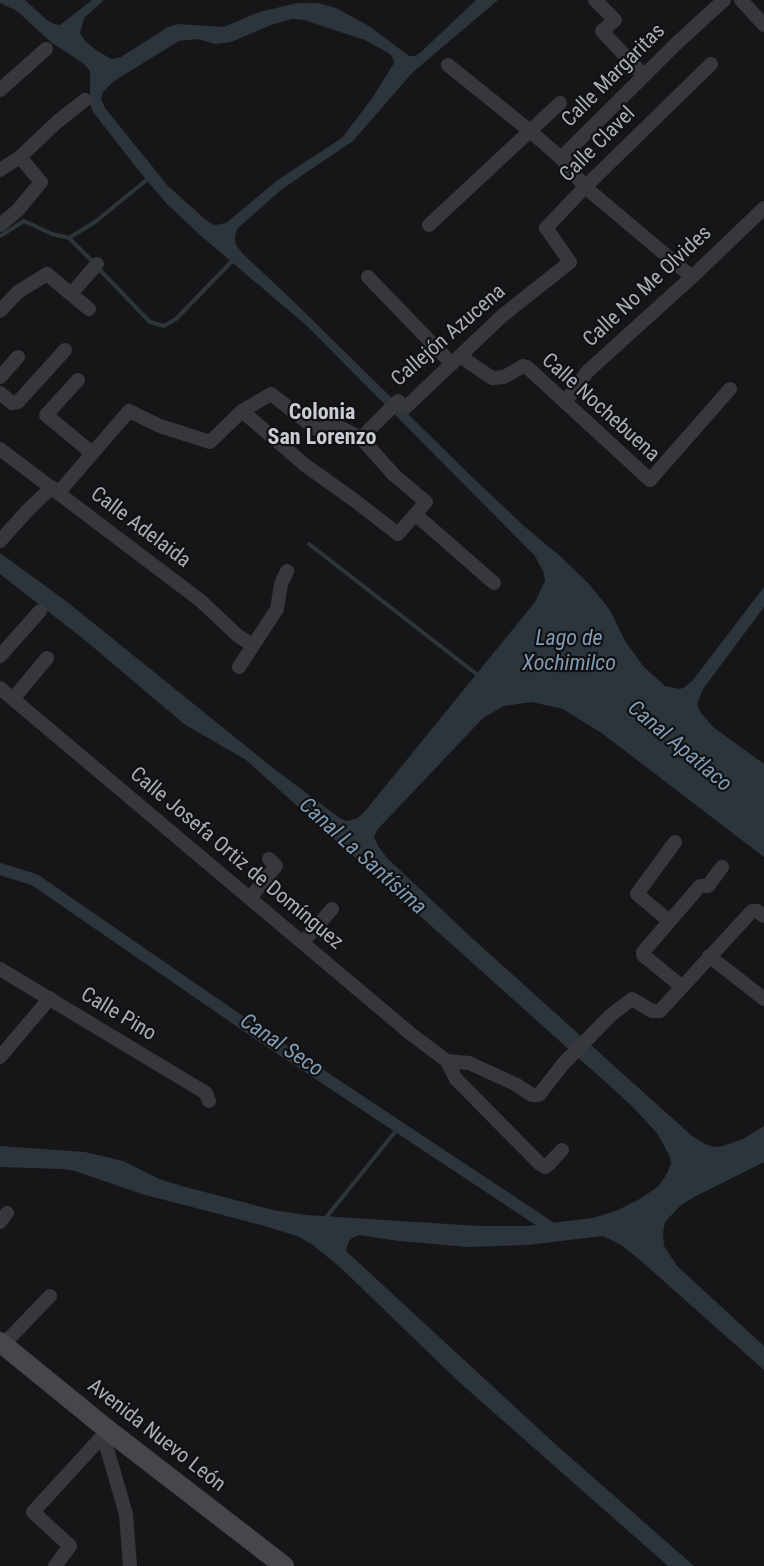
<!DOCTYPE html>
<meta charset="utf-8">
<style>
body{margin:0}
canvas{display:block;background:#161618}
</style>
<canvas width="764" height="1566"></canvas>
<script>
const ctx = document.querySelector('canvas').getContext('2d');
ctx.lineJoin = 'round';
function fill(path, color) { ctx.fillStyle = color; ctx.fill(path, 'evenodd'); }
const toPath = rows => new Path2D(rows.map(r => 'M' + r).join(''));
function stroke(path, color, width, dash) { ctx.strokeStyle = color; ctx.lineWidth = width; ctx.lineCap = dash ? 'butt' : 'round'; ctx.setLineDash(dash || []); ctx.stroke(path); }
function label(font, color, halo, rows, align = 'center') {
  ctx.font = font + ' "Roboto Condensed",sans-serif'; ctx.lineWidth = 4.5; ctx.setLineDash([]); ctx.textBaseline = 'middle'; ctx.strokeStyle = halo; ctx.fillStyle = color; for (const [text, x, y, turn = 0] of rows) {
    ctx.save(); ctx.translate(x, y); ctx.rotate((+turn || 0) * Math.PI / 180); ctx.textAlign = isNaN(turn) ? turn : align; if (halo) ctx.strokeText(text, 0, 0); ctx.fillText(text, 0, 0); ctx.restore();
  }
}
const water = toPath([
 [0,0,25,0,47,20,54,24,60,25,92,0,104,0,84,18,80,33,85,41,96,50,111,59,121,57,168,27,177,24,224,27,259,12,298,3,318,3,336,8,369,26,409,56,415,56,421,52,476,0,498,0,413,72,353,141,282,189,237,229,235,238,236,245,243,254,289,297,472,477,524,526,561,557,588,583,610,610,625,641,643,666,665,686,680,689,685,687,693,680,764,587,764,607,703,689,697,704,701,713,713,727,764,764,764,857,603,734,563,709,532,702,504,706,483,718,377,830,374,837,378,846,387,858,473,939,692,1136,705,1144,714,1147,723,1146,743,1139,764,1126,764,1162,694,1197,680,1206,665,1222,663,1233,664,1246,677,1266,764,1346,764,1370,640,1260,621,1245,603,1236,527,1245,468,1247,399,1241,359,1235,352,1238,348,1243,346,1251,554,1443,694,1566,668,1566,458,1381,341,1268,313,1245,297,1236,261,1225,142,1194,75,1171,63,1169,0,1167,0,1146,85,1152,123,1161,159,1179,182,1186,273,1210,306,1215,479,1226,528,1226,592,1218,616,1211,638,1200,659,1186,668,1172,671,1163,669,1155,657,1133,631,1105,246,760,184,724,86,641,0,574,0,553,66,601,273,768,341,819,347,821,358,818,366,810,535,602,545,581,544,573,535,556,307,326,200,235,166,203,139,171,93,112,90,104,90,71,83,63,52,43,17,11,0,3],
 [292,19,304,20,365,40,390,54,393,58,394,63,373,97,342,138,279,179,226,223,215,225,207,221,168,186,105,108,101,99,103,92,114,81,179,41,198,39,215,44,231,42,271,25]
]);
const stream = toPath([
 [0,236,24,221,52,234,69,238,95,222,149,178],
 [69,238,94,263],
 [99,269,150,322,164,326,176,319,235,258],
 [309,544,479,676],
 [324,1220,399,1127]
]);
const canal = toPath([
 [0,869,35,880,254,1031,557,1232]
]);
const street = toPath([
 [595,0,615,20,602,31,643,75],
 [741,0,764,25],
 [448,65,530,131,561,158,585,187,692,277],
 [0,90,46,49],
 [561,158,678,42,724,0],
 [0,170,20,157,58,121,85,100],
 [0,225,18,210,41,182,20,157],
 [429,225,560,103],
 [368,277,452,364],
 [71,294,97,264],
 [0,311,18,292,47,274,89,309],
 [460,356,492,378,504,377,523,366,527,367,650,480,730,389],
 [0,377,18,357],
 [78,380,46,415,92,453],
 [0,393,12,403,18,402,65,350],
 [565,402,588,371,692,277,764,208],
 [361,438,398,401,405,408,502,316,570,262,546,228,585,187,711,64],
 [0,449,201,601,237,635,252,645],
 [59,492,129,411,160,426,210,442,242,411,271,394,316,429,339,427,361,438,394,475,426,502,398,534,354,500,305,465,242,411],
 [416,515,494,583],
 [0,541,28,510,52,487],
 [0,656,40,611],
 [239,667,277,609,281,584,287,571],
 [0,688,411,1034,447,1061,469,1063,515,1084,532,1095,539,1095,563,1064,611,1015,632,999,652,1011,660,1011,752,911,757,911,764,916],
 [13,699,47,658],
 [250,898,276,866,269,859],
 [669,921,637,894,675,842],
 [303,942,332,909],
 [709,956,764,999],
 [0,969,206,1093,209,1101],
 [681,986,643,955,643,952,700,886,708,886,722,867],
 [0,1057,50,998],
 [447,1061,456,1079,540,1164,545,1167,548,1165,562,1150],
 [0,1222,7,1213],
 [3,1345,50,1296],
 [103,1435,126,1514,130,1566],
 [55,1566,70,1546,33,1512,108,1430]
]);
const secondary = toPath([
 [0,1342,108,1430,284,1566]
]);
const streetNames = [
 ["Calle Margaritas",614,76,-45],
 ["Calle Clavel",598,145,-45],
 ["Calle No Me Olvides",648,287,-43],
 ["Callejón Azucena",449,336,-41],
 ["Calle Nochebuena",600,408,42],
 ["Calle Adelaida",140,528,37],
 ["Calle Josefa Ortiz de Domínguez",236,859,40],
 ["Calle Pino",118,1015,31],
 ["Avenida Nuevo León",156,1436,38]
];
const neighbourhoodNames = [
 ["Colonia",322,413],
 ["San Lorenzo",322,438]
];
const waterNames = [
 ["Lago de",569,639],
 ["Xochimilco",569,664],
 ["Canal Apatlaco",679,747,40],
 ["Canal La Santísima",362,857,42],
 ["Canal Seco",281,1046,34]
];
fill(water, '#2c353c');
stroke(stream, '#2c353c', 4);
stroke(canal, '#2c353c', 12);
stroke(street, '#37383d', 14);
stroke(secondary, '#45474d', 20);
label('21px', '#a8adb8', '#111113', streetNames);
label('bold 22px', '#c9ccd4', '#111113', neighbourhoodNames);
label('italic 22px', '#7f9bb3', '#111113', waterNames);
</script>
